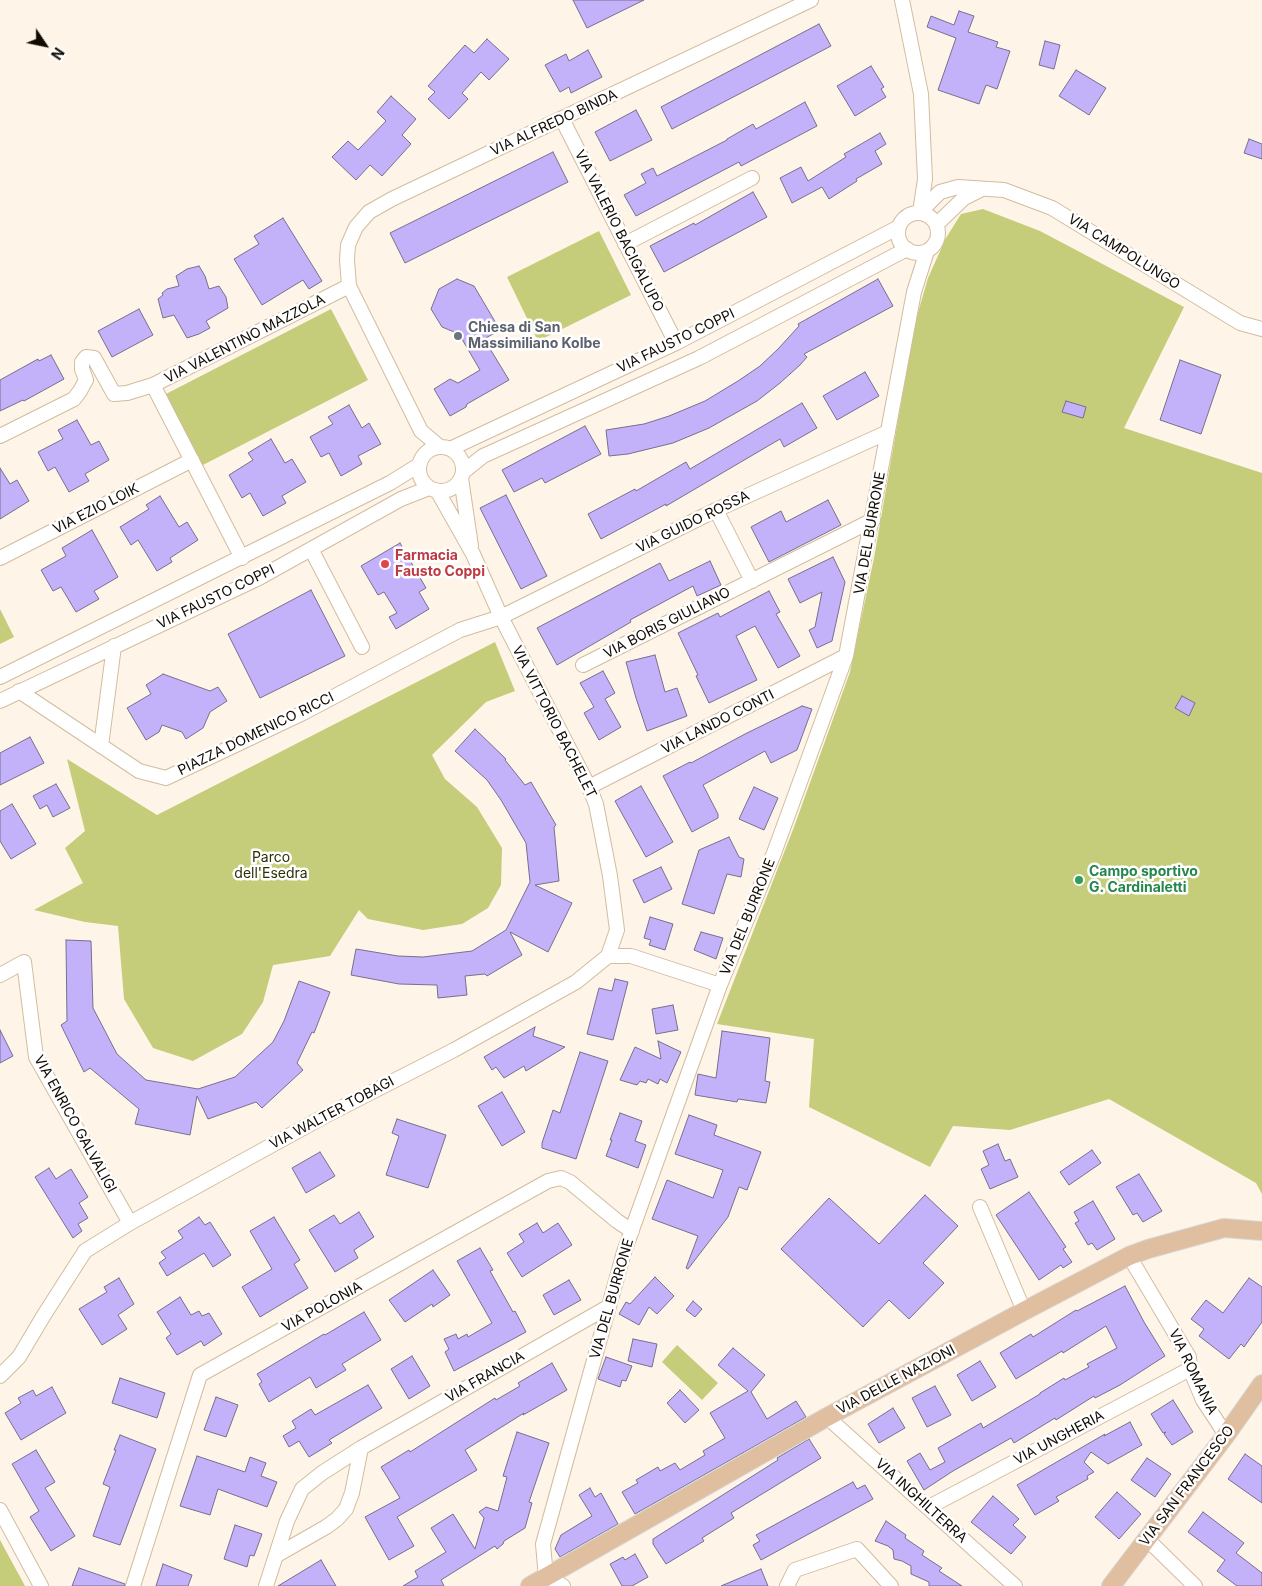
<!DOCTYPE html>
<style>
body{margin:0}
#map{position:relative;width:1262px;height:1586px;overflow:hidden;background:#fef5e8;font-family:Inter,sans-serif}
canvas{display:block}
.north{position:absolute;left:20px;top:20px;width:50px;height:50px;-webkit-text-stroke:4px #fff;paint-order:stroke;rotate:124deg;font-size:14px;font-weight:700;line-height:20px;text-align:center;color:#120b03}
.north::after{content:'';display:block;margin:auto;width:18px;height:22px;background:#120b03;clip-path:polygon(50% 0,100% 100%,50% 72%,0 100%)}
</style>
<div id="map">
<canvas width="1262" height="1586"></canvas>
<div class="north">N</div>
</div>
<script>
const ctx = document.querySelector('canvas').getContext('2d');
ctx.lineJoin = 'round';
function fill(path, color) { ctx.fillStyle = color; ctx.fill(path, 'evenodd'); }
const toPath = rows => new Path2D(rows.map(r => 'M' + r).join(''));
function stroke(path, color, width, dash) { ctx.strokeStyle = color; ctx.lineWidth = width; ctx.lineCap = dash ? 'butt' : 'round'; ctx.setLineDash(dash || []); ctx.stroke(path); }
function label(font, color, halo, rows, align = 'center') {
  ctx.font = font + ' Inter,sans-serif'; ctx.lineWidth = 5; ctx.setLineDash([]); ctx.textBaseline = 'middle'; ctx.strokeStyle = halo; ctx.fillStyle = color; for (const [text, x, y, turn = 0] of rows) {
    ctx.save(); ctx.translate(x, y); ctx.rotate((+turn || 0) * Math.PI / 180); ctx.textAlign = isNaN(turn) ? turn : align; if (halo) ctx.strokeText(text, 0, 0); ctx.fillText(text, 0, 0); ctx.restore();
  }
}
const green = toPath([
 [983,209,1040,231,1184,307,1124,428,1262,473,1262,1194,1256,1183,1109,1099,1010,1130,953,1126,930,1167,809,1107,814,1039,717,1024,794,827,850,672,874,558,915,323,928,278,946,238,961,214],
 [599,231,631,295,538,341,507,277],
 [331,309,368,380,201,466,164,395],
 [0,609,14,637,0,644],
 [495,642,515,691,486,702,432,755,445,779,477,807,502,848,501,885,488,908,462,924,423,930,368,919,359,910,330,956,273,965,263,1002,242,1034,193,1061,153,1048,124,999,118,926,85,922,34,910,83,883,65,848,85,831,67,759,157,815],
 [677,1345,718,1383,702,1400,662,1362],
 [0,1540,25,1586,0,1586]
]);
const building = toPath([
 [573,0,644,0,587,28,573,0],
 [959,11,974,16,968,32,998,42,996,47,1010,51,997,89,986,85,979,104,938,90,956,38,927,27,931,16,954,25,959,11],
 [819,24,831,46,672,129,661,107,819,24],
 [487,39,509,59,489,80,481,72,462,93,468,99,449,119,428,99,435,92,428,86,465,45,474,53,487,39],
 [1045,41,1060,45,1054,69,1039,65,1045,41],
 [588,50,602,77,571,93,569,87,560,92,545,65,566,54,569,61,588,50],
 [871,66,884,87,881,89,886,97,855,116,837,86,871,66],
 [1076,70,1106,88,1089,115,1059,96,1076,70],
 [391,96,416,119,402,135,411,144,382,176,370,165,356,180,332,157,348,141,358,150,386,121,377,112,391,96],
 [805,102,817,126,741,166,739,162,636,216,624,195,646,183,641,174,653,168,657,176,727,140,727,139,753,124,756,129,805,102],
 [636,110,652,140,610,161,595,132,636,110],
 [880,133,886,144,875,151,882,164,856,179,857,181,829,199,822,187,792,203,780,178,801,167,808,181,846,157,844,154,880,133],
 [1249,139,1262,144,1262,159,1244,153,1249,139],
 [553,152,568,182,405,263,390,233,553,152],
 [753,192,767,217,664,272,650,246,694,223,695,225,753,192],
 [283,218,322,281,309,289,303,280,262,305,234,259,259,244,254,236,283,218],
 [199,266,205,276,209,289,219,286,226,297,228,308,206,321,210,328,199,334,187,338,174,315,163,318,158,299,163,295,162,293,167,289,179,286,176,276,187,269,199,266],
 [457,279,474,286,500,330,484,339,509,380,467,404,466,407,450,416,434,389,450,379,458,383,480,370,459,334,442,327,431,309,439,289,457,279],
 [878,279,893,306,804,354,807,357,800,365,780,383,757,401,709,428,673,443,628,454,609,456,606,430,644,424,669,416,705,401,738,381,760,366,778,349,799,326,798,324,878,279],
 [139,309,153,335,112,357,98,331,139,309],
 [51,355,64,379,24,401,23,400,0,411,0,380,38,359,39,361,51,355],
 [1180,360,1221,375,1201,434,1160,420,1180,360],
 [865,372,879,396,837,420,823,396,865,372],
 [1066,401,1086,407,1083,418,1062,412,1066,401],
 [802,403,817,428,784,447,780,439,666,506,666,504,601,539,588,514,635,489,636,491,686,462,690,469,802,403],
 [349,405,362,428,369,423,381,444,358,456,362,464,341,476,329,453,321,457,310,437,333,424,328,417,349,405],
 [77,420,91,445,99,441,109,460,85,474,89,481,69,492,55,467,48,471,38,452,63,439,58,430,77,420],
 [585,426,601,454,545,483,542,478,514,492,502,470,585,426],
 [271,439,285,463,292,459,306,482,282,496,286,503,263,516,250,493,242,498,229,475,253,460,248,453,271,439],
 [0,468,10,484,17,480,29,501,0,519,0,468],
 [506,495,547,576,521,589,480,508,506,495],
 [160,496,179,527,187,522,198,540,170,558,172,562,157,571,138,540,131,545,120,527,149,509,146,505,160,496],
 [828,500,841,525,769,562,751,527,781,511,786,522,828,500],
 [92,530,118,577,94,591,99,599,76,612,61,587,53,591,41,570,66,556,62,548,92,530],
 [400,543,426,588,419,592,429,609,396,629,389,617,397,613,384,592,378,595,361,566,400,543],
 [833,557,845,582,832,641,817,648,809,630,815,627,822,592,800,603,788,579,833,557],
 [710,561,721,585,697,596,693,586,630,620,631,622,557,665,537,628,660,563,669,581,710,561],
 [311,590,345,656,260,698,228,634,311,590],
 [769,591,780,612,776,614,800,656,778,668,755,626,736,636,757,680,709,703,696,676,698,675,678,633,718,613,720,617,769,591],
 [655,655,665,692,677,688,687,716,647,731,636,698,626,662,655,655],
 [603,671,615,693,605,699,621,727,599,740,584,713,594,707,580,683,603,671],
 [163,674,210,691,218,687,227,701,210,712,203,728,186,739,182,732,162,725,159,732,146,740,127,708,151,694,146,685,163,674],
 [1182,696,1195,703,1189,716,1175,708,1182,696],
 [802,706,812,709,797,750,771,763,765,751,703,785,718,814,718,818,692,832,663,776,690,762,691,763,745,734,802,706],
 [475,729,506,759,505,760,525,785,531,782,556,825,554,827,559,881,535,885,572,903,548,952,510,932,522,955,487,976,485,974,465,976,467,995,438,998,437,985,399,984,351,975,356,949,398,956,423,957,472,951,506,930,530,882,526,843,501,800,487,780,455,751,475,729],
 [30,737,44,763,0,785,0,753,30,737],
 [56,784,70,808,53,817,47,805,40,809,33,796,56,784],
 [641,786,673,842,646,857,615,801,641,786],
 [754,787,778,798,764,830,739,819,754,787],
 [12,804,36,844,11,859,0,841,0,811,12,804],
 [729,837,739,857,744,859,741,877,727,874,714,914,682,904,699,850,729,837],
 [661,867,672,889,644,903,633,880,661,867],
 [650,917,673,924,665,950,649,945,651,940,644,938,650,917],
 [701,932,723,938,716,959,694,950,701,932],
 [66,940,91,941,93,1008,117,1054,146,1080,198,1089,235,1077,273,1042,284,1021,299,981,330,992,314,1033,312,1032,297,1063,303,1070,262,1108,256,1102,208,1119,197,1096,190,1135,135,1124,139,1109,90,1068,84,1072,61,1025,67,1021,66,940],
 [615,979,628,982,613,1040,587,1034,599,988,612,991,615,979],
 [673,1005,678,1030,656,1034,652,1009,673,1005],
 [535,1027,533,1036,565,1047,526,1071,524,1066,504,1078,496,1067,492,1070,484,1057,535,1027],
 [0,1030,13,1056,0,1063,0,1030],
 [722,1031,770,1038,765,1081,770,1082,766,1103,738,1099,737,1102,695,1095,698,1074,716,1078,722,1031],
 [658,1041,681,1052,667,1083,660,1079,658,1084,648,1079,646,1083,640,1081,637,1085,620,1080,635,1047,661,1059,658,1041],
 [580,1052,608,1061,576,1159,542,1148,542,1143,553,1110,560,1113,580,1052],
 [502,1092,525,1132,502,1146,478,1106,502,1092],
 [620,1113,642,1121,635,1141,646,1145,638,1168,606,1156,612,1140,610,1140,620,1113],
 [689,1115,717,1125,714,1135,761,1152,747,1190,739,1187,728,1217,688,1269,686,1268,698,1236,652,1219,667,1180,713,1198,723,1170,675,1154,689,1115],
 [397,1119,446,1135,428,1188,386,1175,399,1136,392,1133,397,1119],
 [998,1144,1005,1161,1010,1159,1018,1177,990,1189,981,1169,989,1165,983,1151,998,1144],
 [1092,1150,1101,1163,1069,1185,1060,1172,1092,1150],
 [320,1152,335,1176,306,1193,292,1168,320,1152],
 [49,1168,56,1179,71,1169,88,1197,79,1203,88,1218,78,1224,82,1231,73,1238,35,1177,49,1168],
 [1139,1174,1162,1211,1143,1222,1137,1213,1133,1215,1116,1187,1139,1174],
 [1029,1192,1066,1247,1063,1249,1072,1262,1063,1268,1061,1265,1039,1280,996,1215,1029,1192],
 [925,1195,958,1226,923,1263,944,1283,909,1319,889,1300,863,1327,781,1249,829,1198,879,1244,925,1195],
 [1093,1201,1115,1239,1097,1250,1092,1243,1088,1245,1075,1223,1079,1221,1074,1212,1093,1201],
 [359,1212,374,1237,354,1250,358,1258,335,1272,309,1230,334,1215,340,1224,359,1212],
 [199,1217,205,1225,210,1222,231,1255,213,1267,204,1253,167,1276,159,1263,166,1258,161,1252,183,1238,178,1231,199,1217],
 [274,1217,300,1260,294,1264,308,1288,260,1317,242,1287,272,1269,250,1231,274,1217],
 [537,1223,543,1233,558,1223,572,1245,522,1277,507,1253,524,1242,519,1234,537,1223],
 [480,1248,493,1270,490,1271,513,1312,515,1311,526,1332,454,1371,445,1352,449,1349,444,1339,456,1334,458,1339,467,1334,468,1337,492,1323,457,1261,480,1248],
 [433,1270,450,1295,433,1307,432,1304,405,1322,389,1300,433,1270],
 [655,1277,674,1296,657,1314,649,1307,639,1325,619,1314,626,1302,630,1304,655,1277],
 [119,1278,134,1304,118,1315,127,1329,102,1345,79,1309,107,1292,104,1287,119,1278],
 [1249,1278,1262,1287,1262,1322,1244,1347,1241,1344,1229,1359,1199,1336,1204,1329,1191,1319,1206,1300,1223,1313,1249,1278],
 [569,1280,581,1300,554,1315,543,1295,569,1280],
 [1125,1286,1144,1322,1165,1356,1120,1385,1095,1398,1094,1396,1056,1420,1055,1418,1014,1443,1011,1438,953,1471,924,1490,907,1461,920,1453,930,1470,945,1462,938,1448,981,1423,983,1428,1040,1394,1040,1393,1064,1378,1065,1380,1089,1367,1087,1364,1117,1348,1106,1326,1063,1353,1062,1351,1016,1379,1000,1353,1031,1334,1033,1337,1076,1310,1077,1311,1125,1286],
 [180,1297,191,1315,199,1311,202,1316,209,1313,222,1334,204,1346,201,1341,177,1355,166,1338,171,1334,157,1312,180,1297],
 [693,1301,702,1309,695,1317,686,1310,693,1301],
 [364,1312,381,1340,342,1364,346,1370,316,1388,310,1377,269,1402,259,1384,262,1382,257,1374,324,1334,325,1335,364,1312],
 [633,1339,657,1344,652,1367,628,1361,633,1339],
 [733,1348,765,1375,751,1392,767,1419,796,1401,806,1417,635,1514,622,1492,638,1483,636,1480,658,1467,660,1471,675,1463,680,1470,705,1455,703,1451,725,1438,710,1413,748,1391,718,1365,733,1348],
 [412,1356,430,1386,409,1399,391,1369,412,1356],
 [606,1357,632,1366,626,1381,622,1380,620,1387,598,1379,606,1357],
 [980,1361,996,1387,972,1401,957,1375,980,1361],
 [552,1363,567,1390,523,1415,524,1413,465,1450,477,1470,397,1517,414,1546,389,1560,365,1517,400,1498,381,1467,409,1450,410,1452,495,1398,496,1400,520,1386,518,1383,552,1363],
 [120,1378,165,1393,157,1418,112,1403,120,1378],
 [368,1385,382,1408,329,1440,332,1443,309,1457,299,1441,289,1447,283,1436,296,1428,292,1421,311,1409,315,1415,368,1385],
 [935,1386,951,1415,927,1427,912,1398,935,1386],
 [52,1387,66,1413,21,1440,5,1413,21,1403,18,1398,33,1390,36,1396,52,1387],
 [680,1390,699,1410,685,1423,667,1403,680,1390],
 [216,1397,238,1405,226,1437,204,1430,216,1397],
 [1173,1400,1193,1432,1172,1445,1164,1434,1166,1432,1163,1433,1151,1414,1173,1400],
 [893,1408,905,1428,879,1443,868,1424,893,1408],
 [1130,1422,1142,1445,1108,1464,1091,1452,1084,1462,1094,1472,1087,1476,1088,1479,1056,1497,1059,1501,1035,1515,1017,1485,1105,1434,1104,1436,1130,1422],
 [517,1432,549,1443,529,1502,532,1503,525,1528,504,1541,503,1544,497,1549,495,1546,441,1580,444,1586,403,1586,418,1577,415,1571,446,1552,431,1528,453,1514,475,1549,484,1518,479,1512,486,1507,498,1511,507,1477,503,1476,517,1432],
 [120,1435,156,1449,120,1545,93,1536,110,1487,103,1484,116,1450,114,1450,120,1435],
 [809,1439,821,1458,731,1513,734,1518,702,1538,704,1541,666,1564,653,1544,653,1539,778,1460,777,1458,809,1439],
 [36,1450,55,1482,45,1488,75,1536,51,1551,30,1517,39,1511,12,1464,36,1450],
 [1245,1454,1262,1466,1262,1503,1228,1479,1245,1454],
 [197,1456,245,1472,250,1457,266,1463,261,1476,277,1482,267,1507,218,1489,210,1515,180,1506,197,1456],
 [1147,1458,1171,1474,1155,1497,1131,1480,1147,1458],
 [853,1482,857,1489,865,1485,873,1499,761,1560,753,1545,760,1541,756,1535,853,1482],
 [590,1488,595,1497,601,1493,618,1524,560,1557,555,1549,561,1535,592,1516,579,1495,590,1488],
 [1117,1492,1141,1514,1119,1539,1095,1517,1117,1492],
 [993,1496,1019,1519,1013,1525,1026,1537,1011,1554,971,1522,993,1496],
 [1203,1512,1244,1543,1236,1553,1262,1573,1262,1586,1237,1586,1217,1571,1225,1560,1188,1532,1203,1512],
 [886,1521,906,1535,905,1538,924,1551,922,1555,942,1568,939,1571,962,1586,929,1586,929,1582,911,1574,911,1566,902,1561,894,1559,893,1550,888,1546,875,1541,886,1521],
 [235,1525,262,1534,254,1556,250,1555,247,1567,224,1559,235,1525],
 [635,1554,648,1577,632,1586,622,1586,610,1564,623,1557,625,1560,635,1554],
 [321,1560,336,1586,278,1586,321,1560],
 [163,1564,192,1575,188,1586,156,1586,163,1564],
 [79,1568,125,1584,124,1586,72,1586,79,1568],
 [761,1569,768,1586,721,1586,761,1569]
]);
const minor = toPath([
 [902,0,921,94,925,179,920,212],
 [562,119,676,343],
 [920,212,940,192,958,187,1004,190,1052,208,1240,323,1262,329],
 '898 233a20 20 0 1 1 40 0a20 20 0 1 1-40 0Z',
 [937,224,964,198,980,190],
 [625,244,752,178],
 [0,436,74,399,80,391,86,380,82,369,82,362,86,357,94,358,114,394,127,393,153,385],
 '419 469a22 22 0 1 1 44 0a22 22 0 1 1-44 0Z',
 [440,447,421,431,349,286,347,260,348,245,356,227,369,212,392,199,811,0],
 [450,449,676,343,899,227],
 [463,472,483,456,699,358,907,249],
 [461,478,471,546],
 [438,492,473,554,501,617,589,787,596,804,610,876,617,930,608,956],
 [716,510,752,581],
 [311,549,362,647],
 [0,558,192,460],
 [242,558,153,385,349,286],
 [583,665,873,520],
 [0,677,390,483,419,465],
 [19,691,139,771,166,778,303,713,460,630,501,617,716,510,888,432],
 [0,701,259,578,401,499,429,488],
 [101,746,114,646],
 [589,787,846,656],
 [0,975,24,962,36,1057,130,1223],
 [980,1207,1024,1311],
 [1129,1256,1189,1357,1190,1369,1203,1400,1226,1435],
 [0,1376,19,1357,44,1315,85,1251,130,1223,323,1117,454,1050,576,982,608,956,631,956,720,985],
 [827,1417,1015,1586],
 [929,1507,1190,1369],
 [0,1510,41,1586],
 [1147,1539,1195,1586],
 [277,1555,326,1527,337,1519,346,1509,352,1493,361,1448],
 [546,1577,563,1586],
 [545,1585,546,1577,543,1544,624,1252,720,985,774,853,846,656,914,292,927,251],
 [133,1586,200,1375,548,1181,561,1178,570,1182,617,1221,632,1231],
 [266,1586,287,1521,302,1489,322,1473,361,1448,608,1307],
 [787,1586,795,1570,857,1549,891,1586]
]);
const major = toPath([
 [530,1586,827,1417,1024,1311,1129,1256,1148,1249,1224,1228,1262,1231],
 [1111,1586,1226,1435,1262,1384]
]);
const markers = [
 [458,336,5,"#6b7280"],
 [385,564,5,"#e0444e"],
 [1079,880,5,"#2e9e5b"]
];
const streetNames = [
 ["VIA ALFREDO BINDA",554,123,-25],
 ["VIA VALERIO BACIGALUPO",619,231,63],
 ["VIA CAMPOLUNGO",1124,252,32],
 ["VIA VALENTINO MAZZOLA",245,339,-27],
 ["VIA FAUSTO COPPI",676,341,-26],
 ["VIA EZIO LOIK",96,509,-27],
 ["VIA GUIDO ROSSA",693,522,-26],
 ["VIA DEL BURRONE",870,533,-80],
 ["VIA FAUSTO COPPI",216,597,-26],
 ["VIA BORIS GIULIANO",667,623,-27],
 ["VIA VITTORIO BACHELET",554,722,63],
 ["VIA LANDO CONTI",718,722,-27],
 ["PIAZZA DOMENICO RICCI",256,734,-26],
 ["VIA DEL BURRONE",748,917,-68],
 ["VIA WALTER TOBAGI",332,1113,-28],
 ["VIA ENRICO GALVALIGI",75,1124,61],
 ["VIA DEL BURRONE",612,1299,-74],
 ["VIA POLONIA",322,1307,-29],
 ["VIA ROMANIA",1193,1372,64],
 ["VIA FRANCIA",485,1377,-30],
 ["VIA DELLE NAZIONI",896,1380,-28],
 ["VIA UNGHERIA",1059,1438,-28],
 ["VIA SAN FRANCESCO",1187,1486,-53],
 ["VIA INGHILTERRA",921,1501,42]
];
const worshipNames = [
 ["Chiesa di San",468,328],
 ["Massimiliano Kolbe",468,344]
];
const healthNames = [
 ["Farmacia",395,556],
 ["Fausto Coppi",395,572]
];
const parkNames = [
 ["Parco",271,858],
 ["dell'Esedra",271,874]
];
const leisureNames = [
 ["Campo sportivo",1089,872],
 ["G. Cardinaletti",1089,888]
];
fill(green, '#c5cc7a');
fill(building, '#c3b1fa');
stroke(building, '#766f8e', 1);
stroke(minor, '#d2bc9d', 16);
stroke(major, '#d9d8d7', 20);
stroke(minor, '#fff', 14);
stroke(major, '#e0bea0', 18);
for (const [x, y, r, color] of markers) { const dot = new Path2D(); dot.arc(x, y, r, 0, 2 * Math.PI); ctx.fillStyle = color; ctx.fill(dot); stroke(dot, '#fff', 2); }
label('14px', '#120b03', '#fff', streetNames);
label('bold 14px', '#5b616d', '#fff', worshipNames, 'left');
label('bold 14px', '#be3a42', '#fff', healthNames, 'left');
label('14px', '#2e3003', '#fff', parkNames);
label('bold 14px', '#27864d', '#fff', leisureNames, 'left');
</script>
